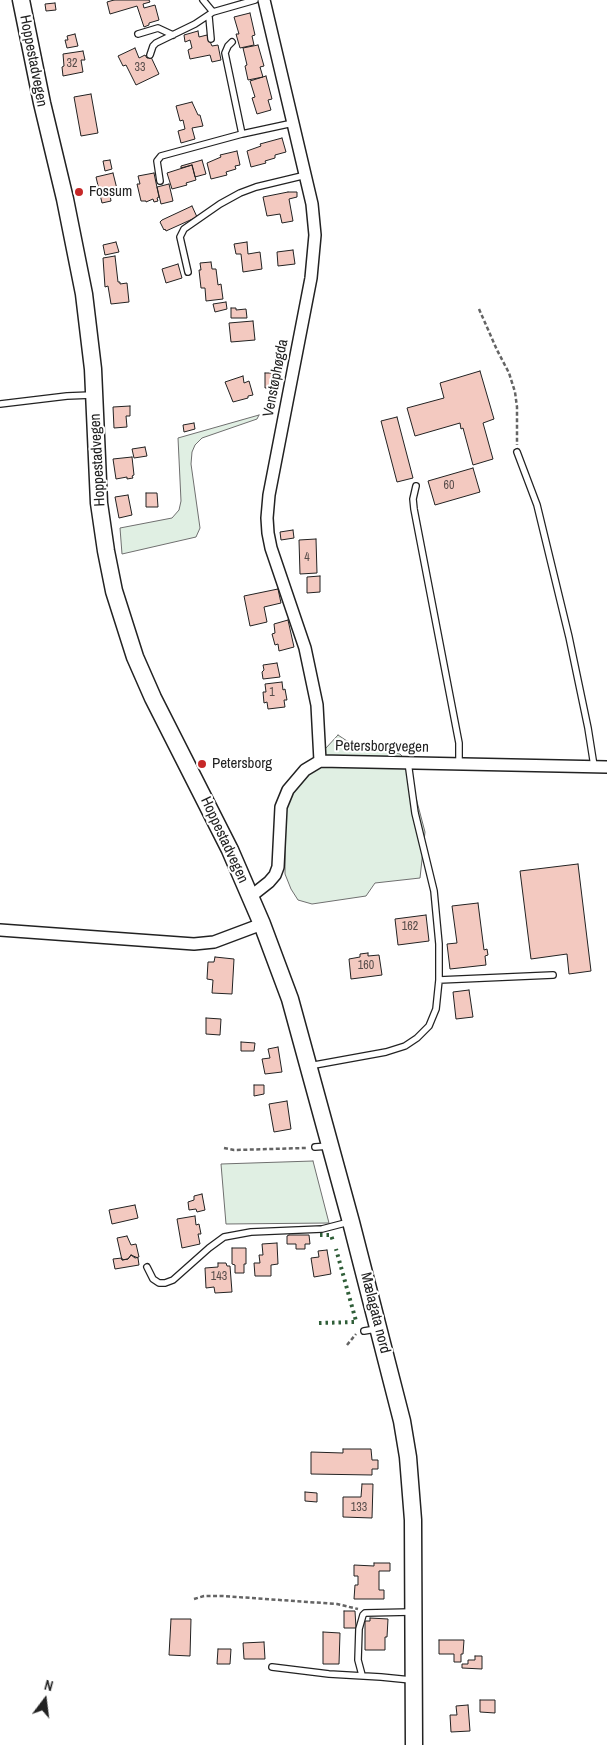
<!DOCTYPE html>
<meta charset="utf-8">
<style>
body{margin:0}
#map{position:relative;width:607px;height:1745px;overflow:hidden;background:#fff;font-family:"Archivo Narrow",sans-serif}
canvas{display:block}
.north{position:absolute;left:20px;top:1675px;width:50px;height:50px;-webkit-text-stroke:4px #fff;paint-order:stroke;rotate:15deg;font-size:14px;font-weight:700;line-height:20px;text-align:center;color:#222}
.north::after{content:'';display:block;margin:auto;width:18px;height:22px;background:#222;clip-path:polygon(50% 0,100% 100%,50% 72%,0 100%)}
</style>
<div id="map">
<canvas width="607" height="1745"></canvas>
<div class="north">N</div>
</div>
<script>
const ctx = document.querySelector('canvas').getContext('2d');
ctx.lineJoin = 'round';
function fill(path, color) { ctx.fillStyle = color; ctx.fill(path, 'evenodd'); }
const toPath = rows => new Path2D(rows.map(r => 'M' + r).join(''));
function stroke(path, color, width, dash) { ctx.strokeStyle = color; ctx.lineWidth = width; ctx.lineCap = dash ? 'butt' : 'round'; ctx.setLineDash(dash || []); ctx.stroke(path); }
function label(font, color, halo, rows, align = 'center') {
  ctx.font = font + ' "Archivo Narrow",sans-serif'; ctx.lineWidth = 4; ctx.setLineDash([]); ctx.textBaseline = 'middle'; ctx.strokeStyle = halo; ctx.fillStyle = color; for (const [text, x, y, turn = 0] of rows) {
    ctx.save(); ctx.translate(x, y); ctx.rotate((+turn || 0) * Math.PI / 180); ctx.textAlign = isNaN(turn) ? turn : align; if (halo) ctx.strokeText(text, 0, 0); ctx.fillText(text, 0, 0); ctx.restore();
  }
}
const green = toPath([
 [259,415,257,419,202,438,195,445,192,452,191,464,200,528,196,537,122,554,120,528,172,518,179,510,181,501,178,438,259,415],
 [338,735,347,741,400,754,406,760,425,832,420,878,375,883,366,896,312,904,298,900,291,889,285,874,285,824,286,808,290,794,302,774,338,735],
 [313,1161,329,1223,226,1224,221,1164,313,1161]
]);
const building = toPath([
 [114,0,149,0,150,2,143,4,144,8,155,5,159,20,149,23,149,25,144,27,137,6,110,14,107,2,114,0],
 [55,3,56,10,46,11,45,4,55,3],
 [250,13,255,35,252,36,254,45,240,48,236,34,239,34,234,17,250,13],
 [198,31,199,37,207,35,212,46,218,45,221,60,212,62,210,55,190,59,188,50,192,48,190,40,185,42,184,35,198,31],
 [75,34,78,46,67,48,65,40,68,40,67,36,75,34],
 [258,45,264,66,260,67,263,77,248,80,245,66,247,65,243,48,258,45],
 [135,48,139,58,145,55,147,58,151,57,159,74,136,85,126,65,123,66,118,56,135,48],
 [83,51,85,60,81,60,83,72,63,76,62,67,64,66,63,54,83,51],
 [266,76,272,99,268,100,271,110,257,114,252,98,255,97,250,81,266,76],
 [91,94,98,133,81,136,74,97,91,94],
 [192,102,198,115,200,115,203,126,192,128,195,139,181,143,178,131,185,129,183,120,180,121,176,106,192,102],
 [282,138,286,152,275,155,275,158,265,161,266,163,251,167,247,151,261,146,260,144,282,138],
 [237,151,240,165,235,166,236,169,226,172,227,175,211,179,207,163,221,157,220,155,237,151],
 [110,160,112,169,105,171,103,161,110,160],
 [202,160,206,174,195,177,192,165,181,168,181,166,202,160],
 [192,165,196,180,186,183,187,185,172,189,167,173,192,165],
 [113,173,118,193,110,195,111,201,102,203,96,177,113,173],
 [154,173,159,197,157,198,158,201,154,202,153,199,146,202,146,201,141,201,137,184,140,184,138,176,154,173],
 [169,184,173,201,161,204,157,187,169,184],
 [288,192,297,192,297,197,289,199,293,221,282,223,280,214,267,216,263,197,288,192],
 [192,206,197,217,166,231,165,229,164,230,160,222,162,220,192,206],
 [116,242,119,252,105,255,103,245,116,242],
 [247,242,248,254,260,252,262,269,243,272,241,254,236,254,234,244,247,242],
 [293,250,295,264,278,266,277,252,293,250],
 [115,256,118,282,120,282,120,284,127,283,129,302,111,304,108,286,105,287,103,258,115,256],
 [211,262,212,269,216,269,218,285,221,284,223,299,206,301,205,288,201,288,199,270,201,270,200,263,211,262],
 [178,264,182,278,166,283,162,269,178,264],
 [226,302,227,309,215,312,213,304,226,302],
 [231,308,236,308,236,310,246,309,247,318,231,318,231,308],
 [253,321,255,340,231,342,229,323,253,321],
 [480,371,494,419,483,423,493,459,473,465,463,428,461,429,460,423,415,436,407,408,444,398,440,383,480,371],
 [265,373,279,373,280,387,265,388,265,373],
 [243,376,244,383,249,381,253,395,248,396,248,398,233,402,225,382,243,376],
 [130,406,130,416,126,416,127,427,114,428,113,407,130,406],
 [397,417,413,478,397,482,381,421,397,417],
 [194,423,195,429,184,432,183,425,194,423],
 [145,447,147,456,134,458,132,449,145,447],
 [132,457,134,475,132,476,133,478,127,479,127,477,116,479,113,459,132,457],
 [473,468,480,492,435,505,428,481,473,468],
 [146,493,157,493,158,507,146,507,146,493],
 [128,495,132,515,119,518,115,497,128,495],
 [293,530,294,538,281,540,280,532,293,530],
 [316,539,317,573,300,574,299,540,316,539],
 [320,576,320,592,307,593,307,577,320,576],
 [278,589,281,603,264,607,267,622,250,626,244,596,278,589],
 [288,620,294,647,279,651,278,644,275,645,272,634,275,633,274,624,288,620],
 [277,663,280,677,263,679,262,672,264,670,263,665,277,663],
 [282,682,283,690,285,689,287,700,284,700,285,707,268,709,267,702,264,703,263,692,266,692,265,684,282,682],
 [578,864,591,971,569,974,567,954,531,959,520,871,578,864],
 [478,903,484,950,487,949,488,955,485,956,486,965,450,969,447,944,457,943,452,906,478,903],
 [426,915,429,941,398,945,395,919,426,915],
 [368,953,368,956,379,955,382,975,351,979,349,959,360,957,360,954,368,953],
 [215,957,234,959,232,994,212,993,213,980,207,979,208,962,214,962,215,957],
 [469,990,473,1017,456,1019,453,992,469,990],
 [206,1018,221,1019,220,1035,206,1034,206,1018],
 [241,1042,255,1043,254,1051,241,1051,241,1042],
 [278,1047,282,1072,265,1074,262,1059,270,1058,268,1049,278,1047],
 [254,1085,264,1085,264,1094,254,1096,254,1085],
 [287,1101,291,1129,274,1132,269,1104,287,1101],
 [202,1194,205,1210,197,1212,196,1209,189,1210,188,1202,194,1200,194,1196,202,1194],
 [135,1205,138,1218,112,1224,109,1210,135,1205],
 [195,1216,196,1225,199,1224,201,1234,198,1234,200,1244,182,1248,177,1219,195,1216],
 [289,1235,309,1235,310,1244,305,1244,305,1249,296,1249,296,1244,287,1244,287,1236,289,1235],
 [127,1236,131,1245,136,1244,139,1257,135,1258,131,1255,128,1259,122,1260,117,1238,127,1236],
 [277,1243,278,1264,271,1265,271,1276,255,1276,254,1263,260,1263,259,1255,263,1255,262,1244,277,1243],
 [232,1248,246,1248,246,1264,244,1264,244,1273,235,1273,235,1265,232,1264,232,1248],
 [327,1250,331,1274,314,1277,311,1258,319,1257,318,1251,327,1250],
 [131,1255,138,1258,139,1265,115,1269,113,1259,122,1258,122,1260,128,1259,131,1255],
 [218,1263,226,1263,227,1266,230,1266,232,1292,215,1293,214,1287,206,1288,205,1268,218,1267,218,1263],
 [343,1449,371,1449,372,1460,378,1460,378,1469,372,1469,372,1475,311,1474,311,1452,343,1453,343,1449],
 [362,1484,373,1484,372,1518,343,1517,343,1497,361,1497,362,1484],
 [305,1492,317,1493,317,1502,305,1501,305,1492],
 [374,1563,390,1563,390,1571,379,1571,379,1590,384,1590,384,1599,354,1599,355,1585,358,1585,358,1576,354,1576,354,1565,374,1566,374,1563],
 [344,1611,355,1611,356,1628,344,1628,344,1611],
 [370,1618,388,1619,387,1637,385,1637,385,1650,365,1650,365,1621,370,1621,370,1618],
 [171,1619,191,1619,190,1656,169,1655,171,1619],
 [323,1632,340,1633,339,1664,323,1664,323,1632],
 [439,1640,464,1640,463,1654,461,1654,461,1662,454,1662,454,1654,439,1654,439,1640],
 [264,1642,265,1659,244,1659,243,1643,264,1642],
 [218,1649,231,1649,230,1664,217,1664,218,1649],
 [475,1656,482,1656,482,1669,462,1668,462,1664,468,1664,468,1660,475,1660,475,1656],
 [480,1700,495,1700,495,1713,480,1712,480,1700],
 [468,1705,470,1731,451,1732,450,1715,457,1715,456,1706,468,1705]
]);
const path = toPath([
 [479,309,497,350,509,373,515,392,517,407,517,445],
 [224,1148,234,1150,306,1148],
 [347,1345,356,1334],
 [194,1599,204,1596,223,1596,337,1604,358,1609]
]);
const lane = toPath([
 [203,0,213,12],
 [209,17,211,39],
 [138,34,158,28,173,35],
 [232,42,228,46,225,53,242,134],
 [150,55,153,46,156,43,195,24,213,12,255,0],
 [160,181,157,161,161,156,242,134,293,123],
 [188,272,180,237,184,229,220,204,240,193,256,187,306,175],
 [0,404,67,396,92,395],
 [517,452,537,505,569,637,588,728,594,766],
 [416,486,413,499,414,509,459,743,459,764],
 [439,980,553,975],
 [309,1066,386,1052,405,1046,417,1038,429,1026,436,1009,439,980,439,944,434,891,415,813,408,762],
 [315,1147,329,1146],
 [147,1267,153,1279,159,1283,165,1283,173,1280,209,1248,224,1237,251,1232,322,1229,349,1222],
 [364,1331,376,1329],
 [272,1667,329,1674,381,1677,411,1680],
 [362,1675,358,1660,359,1629,363,1615,365,1613,411,1612]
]);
const street = toPath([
 [264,0,312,204,315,235,311,278,269,495,267,518,268,533,271,548,305,648,317,705,320,761],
 [250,897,269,882,275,875,278,867,281,807,288,790,305,770,320,761,607,767],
 [0,930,194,944,214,942,262,924]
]);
const secondary = toPath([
 [21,0,42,103,65,199,84,294,93,369,99,503,106,551,114,591,135,657,153,698,230,850,262,924,290,999,351,1222,402,1421,408,1457,413,1520,414,1745]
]);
const hedge = toPath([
 [320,1235,331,1235,333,1241],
 [319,1323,355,1322,356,1321,336,1249]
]);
const markers = [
 [79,192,5,"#c62828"],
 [202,764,5,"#c62828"]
];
const numberNames = [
 ["32",72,64],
 ["33",140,68],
 ["60",449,486],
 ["4",307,558],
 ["1",272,693],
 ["162",410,927],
 ["160",366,966],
 ["143",219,1277],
 ["133",359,1508]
];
const streetNames = [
 ["Hoppestadvegen",33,61,79],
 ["Venstøphøgda",276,378,-79],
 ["Hoppestadvegen",98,460,-93],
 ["Petersborgvegen",382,747,1],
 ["Hoppestadvegen",224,840,65],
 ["Mælagata nord",375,1313,76]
];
const poiNames = [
 ["Fossum",89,192],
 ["Petersborg",212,764]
];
fill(green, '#e0efe3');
stroke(green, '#6f6f6f', 1);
fill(building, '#f3c9c0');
stroke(building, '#222', 1);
stroke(lane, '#222', 8);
stroke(street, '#222', 14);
stroke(secondary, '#222', 19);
stroke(path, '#646464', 2.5, [4, 2.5]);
stroke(lane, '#fff', 5.5);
stroke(street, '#fff', 11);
stroke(secondary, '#fff', 16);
stroke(hedge, '#2f5e38', 4, [2.5, 4]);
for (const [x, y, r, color] of markers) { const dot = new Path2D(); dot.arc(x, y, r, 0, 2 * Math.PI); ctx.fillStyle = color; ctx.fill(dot); stroke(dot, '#fff', 2); }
label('12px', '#564c4a', null, numberNames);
label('15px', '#222', '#fff', streetNames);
label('15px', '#222', '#fff', poiNames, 'left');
</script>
